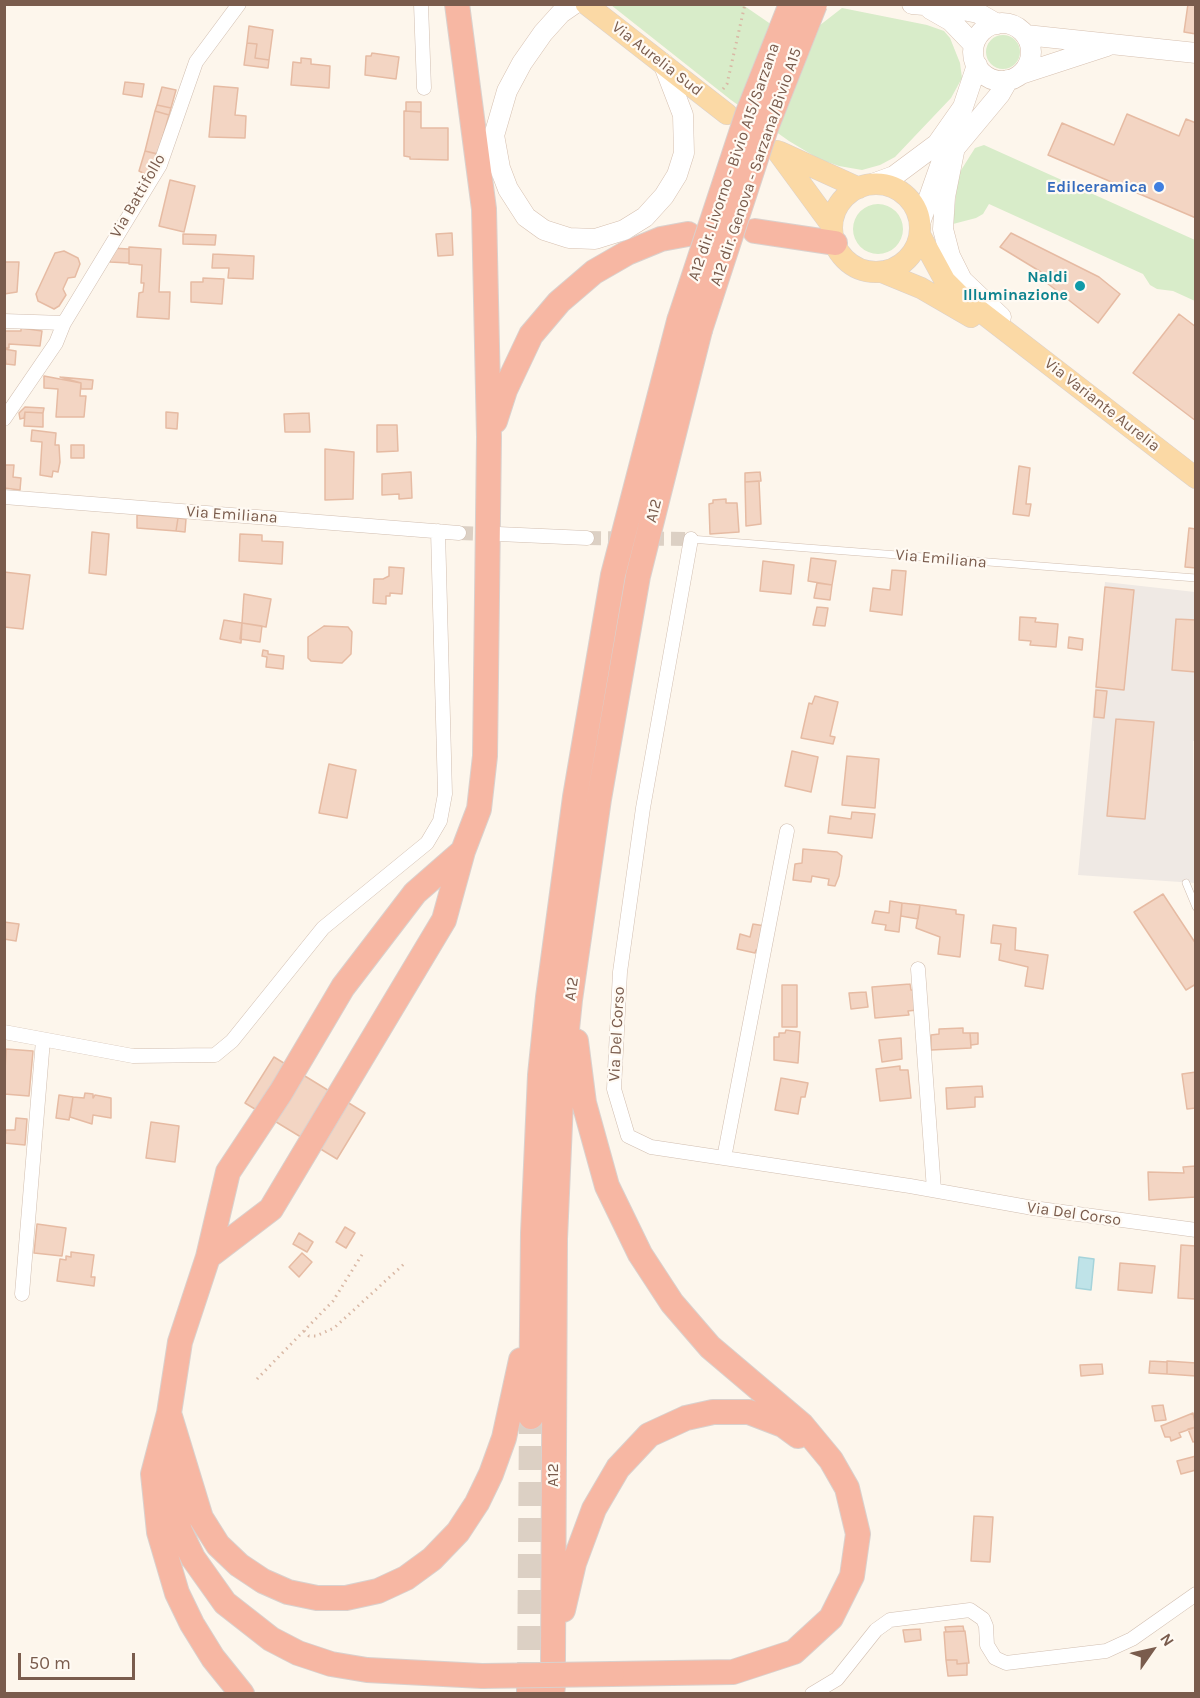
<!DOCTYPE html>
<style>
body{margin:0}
#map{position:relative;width:1200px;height:1698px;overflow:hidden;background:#fdf6ec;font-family:Karla,sans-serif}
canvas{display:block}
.frame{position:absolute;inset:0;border:6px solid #7a5c4d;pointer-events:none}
.north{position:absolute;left:1122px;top:1620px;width:60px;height:60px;-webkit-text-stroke:4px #fffaf3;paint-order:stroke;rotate:56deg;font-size:16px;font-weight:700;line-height:24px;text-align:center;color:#7a5c4d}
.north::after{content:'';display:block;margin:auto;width:21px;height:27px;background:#7a5c4d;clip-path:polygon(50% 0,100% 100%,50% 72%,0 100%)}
.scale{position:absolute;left:18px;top:1653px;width:117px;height:27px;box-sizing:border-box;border:3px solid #7a5c4d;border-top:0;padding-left:8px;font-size:18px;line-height:21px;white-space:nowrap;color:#7a5c4d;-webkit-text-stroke:4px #fffaf3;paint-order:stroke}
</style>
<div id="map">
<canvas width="1200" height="1698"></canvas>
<div class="frame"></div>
<div class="north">N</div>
<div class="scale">50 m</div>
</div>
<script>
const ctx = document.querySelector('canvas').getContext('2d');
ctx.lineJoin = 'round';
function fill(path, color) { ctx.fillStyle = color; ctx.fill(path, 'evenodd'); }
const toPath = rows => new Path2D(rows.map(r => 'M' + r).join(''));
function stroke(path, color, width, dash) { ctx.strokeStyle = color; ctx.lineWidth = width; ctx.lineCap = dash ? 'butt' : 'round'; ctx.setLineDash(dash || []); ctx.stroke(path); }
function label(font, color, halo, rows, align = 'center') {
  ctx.font = font + ' Karla,sans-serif'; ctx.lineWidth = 4.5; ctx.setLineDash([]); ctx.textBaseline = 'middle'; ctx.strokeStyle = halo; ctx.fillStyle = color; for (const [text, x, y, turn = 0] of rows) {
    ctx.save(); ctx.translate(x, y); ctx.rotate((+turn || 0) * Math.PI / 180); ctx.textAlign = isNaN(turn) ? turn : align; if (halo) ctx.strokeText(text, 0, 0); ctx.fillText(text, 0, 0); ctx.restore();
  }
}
const industrial = toPath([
 [1105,582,1195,592,1195,620,1176,619,1172,669,1195,672,1196,741,1193,741,1195,883,1078,875],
 [1105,587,1134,590,1124,690,1096,687],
 [1096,690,1106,691,1104,718,1094,717]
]);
const green = toPath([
 [611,5,743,5,775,27,815,29,842,8,927,25,944,31,950,38,960,63,962,78,951,98,895,157,880,165,862,170,839,166,819,159,789,141,731,100],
 '986 52a17 17 0 1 1 34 0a17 17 0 1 1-34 0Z',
 [984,145,1195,240,1195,301,1173,291,1157,289,1150,285,1143,274,989,204,983,214,976,218,953,224,958,175,975,148],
 '853 229a25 25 0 1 1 50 0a25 25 0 1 1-50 0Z'
]);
const water = toPath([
 [1079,1257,1094,1259,1091,1290,1076,1288,1079,1257]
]);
const building = toPath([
 [1188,4,1196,4,1196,34,1184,32,1188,4],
 [249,26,273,30,269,60,255,58,257,44,247,43,249,26],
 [247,43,257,44,255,58,269,60,268,68,244,65,247,43],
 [372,53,399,57,396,79,365,75,366,56,371,56,372,53],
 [301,58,311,59,311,64,330,66,329,88,291,85,293,62,301,63,301,58],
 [125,82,144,84,142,97,123,94,125,82],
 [214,86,238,88,235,115,246,116,245,138,209,137,214,86],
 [162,87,176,90,171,108,157,105,162,87],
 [406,102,421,102,421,112,406,111,406,102],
 [157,105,171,108,169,115,155,111,157,105],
 [155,111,169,115,158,154,145,151,155,111],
 [404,111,421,112,421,128,448,128,448,160,410,159,410,157,404,156,404,111],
 [1127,114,1179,136,1186,119,1196,123,1196,218,1048,155,1062,123,1114,145,1127,114],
 [145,151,157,154,155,163,145,174,139,171,145,151],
 [170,180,195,186,184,232,159,226,170,180],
 [452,233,453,255,438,256,436,234,452,233],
 [1011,233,1099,277,1120,294,1098,323,1038,276,1041,272,1000,247,1011,233],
 [183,234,216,235,215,245,183,244,183,234],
 [129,247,161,249,159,292,170,292,169,319,137,317,139,293,143,292,144,283,141,283,142,265,129,264,129,247],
 [111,248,129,249,129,263,110,262,111,248],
 [64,251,78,258,80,264,75,277,68,278,63,289,66,295,59,306,54,309,38,301,36,294,55,253,64,251],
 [213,254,254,256,253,279,228,278,229,268,212,268,213,254],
 [4,262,19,262,17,292,4,294,4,262],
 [203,278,224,279,222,304,191,302,191,282,203,282,203,278],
 [1179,314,1196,327,1196,421,1133,373,1179,314],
 [21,328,42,331,40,346,9,344,9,348,4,348,4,331,21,331,21,328],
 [4,349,16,351,15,365,6,364,4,349],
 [44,376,81,383,80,396,86,396,84,417,56,417,58,389,44,388,44,376],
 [60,377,93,380,92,389,81,389,81,383,60,377],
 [25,407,44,408,43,413,25,412,24,418,20,419,19,413,25,407],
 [25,412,43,413,43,427,24,426,25,412],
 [166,412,178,413,177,429,166,428,166,412],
 [309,413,310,432,285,432,284,414,309,413],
 [377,425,397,425,398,451,377,452,377,425],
 [32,430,56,433,55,445,59,445,60,462,58,472,53,471,52,477,40,475,42,442,31,441,32,430],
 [71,445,84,445,84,458,71,458,71,445],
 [325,449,354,452,353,499,325,500,325,449],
 [4,465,14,465,13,477,21,478,20,490,4,488,4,465],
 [1019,466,1030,468,1026,504,1031,504,1029,516,1013,514,1019,466],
 [411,472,412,498,399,499,399,494,382,495,382,474,411,472],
 [760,472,761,481,745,482,745,473,760,472],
 [759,481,761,524,746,526,745,482,759,481],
 [726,499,726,503,737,503,739,532,710,534,709,504,713,503,713,500,726,499],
 [137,515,178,518,176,531,137,528,137,515],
 [178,518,186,519,185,532,176,531,178,518],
 [1189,528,1196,529,1196,568,1185,567,1189,528],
 [92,532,109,534,106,575,89,573,92,532],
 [240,534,262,535,262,541,283,542,282,564,239,561,240,534],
 [811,558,836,561,832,585,808,581,811,558],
 [763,561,794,565,791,594,760,591,763,561],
 [389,567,404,568,402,594,390,593,390,596,386,596,386,604,373,603,374,579,383,579,389,576,389,567],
 [892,570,906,571,902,615,870,611,873,588,890,590,892,570],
 [4,572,30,575,23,629,4,627,4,572],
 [817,583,832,585,830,600,814,598,817,583],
 [1105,587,1134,590,1124,690,1096,687,1105,587],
 [244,594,271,599,266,627,242,623,244,594],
 [817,607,828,608,825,626,813,625,817,607],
 [1020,617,1036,618,1035,622,1058,624,1056,647,1030,645,1031,641,1019,640,1020,617],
 [1176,619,1196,620,1196,672,1172,670,1176,619],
 [224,620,242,623,241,643,220,639,224,620],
 [242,623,262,626,260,642,240,639,242,623],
 [324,626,348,627,352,632,351,654,342,663,311,661,308,658,308,637,324,626],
 [1069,637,1083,639,1082,650,1068,648,1069,637],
 [263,650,268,651,268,654,284,656,283,669,266,667,267,657,262,656,263,650],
 [1096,690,1107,691,1104,718,1094,717,1096,690],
 [815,696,838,702,830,736,835,737,833,744,801,738,809,703,812,704,815,696],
 [1116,719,1154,722,1145,819,1107,816,1116,719],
 [792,751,818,757,811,792,785,786,792,751],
 [847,756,879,759,875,808,842,805,847,756],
 [329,764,356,770,347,818,319,813,329,764],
 [852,812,875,814,872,838,828,833,830,816,851,819,852,812],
 [803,849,837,852,842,856,839,876,835,886,828,885,829,879,812,876,811,882,793,880,795,864,802,863,803,849],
 [1163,894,1196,944,1196,984,1186,990,1134,912,1163,894],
 [890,901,902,903,899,932,885,930,886,925,872,923,875,911,889,913,890,901],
 [902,903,920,905,918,919,901,916,902,903],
 [920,905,956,910,956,914,964,915,960,957,938,954,940,937,916,928,920,905],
 [4,922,19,924,16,941,4,939,4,922],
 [753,924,765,926,760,951,756,950,755,953,737,949,740,934,750,937,753,924],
 [993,925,1016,928,1015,950,1048,955,1043,989,1025,986,1028,967,999,960,1001,944,991,943,993,925],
 [910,984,911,990,916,990,917,1010,908,1011,909,1015,875,1018,872,987,910,984],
 [782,985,797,985,797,1027,782,1027,782,985],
 [866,992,868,1007,851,1009,849,993,866,992],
 [963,1028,963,1033,970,1033,971,1048,931,1050,931,1035,939,1034,939,1029,963,1028],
 [786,1030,800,1032,798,1063,774,1060,774,1037,779,1037,779,1033,785,1033,786,1030],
 [970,1033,978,1033,978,1044,971,1045,970,1033],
 [901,1038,902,1059,882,1062,879,1040,901,1038],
 [6,1049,33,1051,29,1096,4,1094,6,1049],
 [274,1057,365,1113,337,1159,245,1103,274,1057],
 [900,1066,900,1070,908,1070,911,1098,880,1101,876,1069,900,1066],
 [1196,1072,1196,1108,1187,1109,1182,1074,1196,1072],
 [781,1078,808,1083,805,1097,801,1097,798,1114,775,1110,781,1078],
 [982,1086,983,1097,975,1097,975,1107,947,1109,946,1088,982,1086],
 [85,1093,93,1094,93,1098,95,1095,111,1098,111,1118,93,1115,92,1124,70,1117,73,1097,84,1098,85,1093],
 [59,1095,73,1097,69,1120,56,1118,59,1095],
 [16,1118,27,1119,25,1145,4,1143,6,1130,15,1130,16,1118],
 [151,1122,179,1126,175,1162,146,1158,151,1122],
 [1196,1166,1196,1197,1149,1200,1148,1172,1184,1173,1183,1167,1196,1166],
 [37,1224,66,1228,62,1256,34,1253,37,1224],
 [345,1227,355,1233,346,1248,336,1242,345,1227],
 [299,1233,313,1242,307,1252,293,1244,299,1233],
 [1181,1245,1196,1246,1196,1299,1178,1298,1181,1245],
 [71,1252,94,1255,91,1277,95,1277,94,1286,57,1281,60,1259,66,1260,66,1256,71,1257,71,1252],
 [302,1253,312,1262,299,1277,289,1267,302,1253],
 [1120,1263,1155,1266,1152,1293,1118,1290,1120,1263],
 [1150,1361,1167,1362,1167,1374,1149,1373,1150,1361],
 [1167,1361,1196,1363,1196,1376,1167,1374,1167,1361],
 [1102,1364,1103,1374,1081,1376,1080,1365,1102,1364],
 [1163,1405,1166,1420,1155,1421,1152,1406,1163,1405],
 [1193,1413,1196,1427,1179,1433,1181,1437,1171,1441,1170,1437,1165,1437,1161,1426,1193,1413],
 [1196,1427,1196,1441,1193,1442,1188,1429,1196,1427],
 [1196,1456,1196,1470,1181,1474,1177,1461,1196,1456],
 [974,1516,993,1517,990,1562,971,1561,974,1516],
 [963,1626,964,1631,946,1632,945,1627,963,1626],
 [920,1629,921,1640,905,1642,903,1630,920,1629],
 [965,1631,969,1663,957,1664,957,1660,946,1660,944,1632,965,1631],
 [946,1660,957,1660,957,1664,967,1663,967,1675,948,1676,946,1660]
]);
const minorTunnel = toPath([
 [459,533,493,534],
 [587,538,687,539]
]);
const motorwayTunnel = toPath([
 [529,1686,531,1417]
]);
const path = toPath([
 [723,89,727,84,745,4],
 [304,1331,309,1336,316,1336,334,1328,404,1264],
 [257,1379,333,1301,363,1253]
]);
const service = toPath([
 [690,539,1196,578],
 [1186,883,1196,907]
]);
const minor = toPath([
 [421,4,424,88],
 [4,321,64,323],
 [4,419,56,343,64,323,160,165,196,62,239,4],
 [4,497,459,533],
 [498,534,587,538],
 [691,539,643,808,620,972,614,1089,628,1136,651,1147,910,1186,1033,1208,1196,1230],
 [918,969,934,1190],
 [4,1032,133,1056,215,1055,232,1041,323,928,427,843,440,821,445,794,438,531],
 [724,1158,787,831],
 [22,1294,43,1040],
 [812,1694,837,1679,876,1630,890,1620,970,1610,983,1619,986,1626,987,1645,995,1658,1006,1663,1106,1651,1132,1639,1196,1594]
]);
const secondary = toPath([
 [912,4,948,7,978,13,997,24],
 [930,9,951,21,974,45],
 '973 52a29 29 0 1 1 58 0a29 29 0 1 1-58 0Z',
 [1026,35,1196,53],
 [1021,74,1107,46],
 [494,135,500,168,508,189,526,217,544,230,569,238,595,239,624,230,645,217,664,196,677,175,684,153,683,115,663,63],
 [491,146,507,91,522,63,543,33,561,13,574,4],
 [955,147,945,197,943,229,950,256,962,280,1001,317],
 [872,184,894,176,937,144,963,107,977,65],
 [920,223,940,166,1000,94,1008,80]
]);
const primary = toPath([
 [586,4,727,114],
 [777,151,832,226],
 [780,152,859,188],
 '832 228a44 44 0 1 1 88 0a44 44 0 1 1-88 0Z',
 [920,235,945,281,959,295,1196,478],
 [882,272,921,288,971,317]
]);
const motorway = toPath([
 [755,231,835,243],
 [495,421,505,390,531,335,559,302,594,272,627,253,661,239,688,234],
 [576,1041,584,1103,607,1186,640,1254,672,1303,710,1347,802,1425,831,1460,847,1488,858,1534,852,1576,831,1618,794,1652,733,1672,612,1674],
 [208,1257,271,1209,444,920,463,851,479,809,485,756,489,437,484,209,457,4],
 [169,1413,201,1518,218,1545,239,1565,263,1581,288,1592,317,1598,346,1598,378,1591,406,1578,432,1559,458,1532,477,1503,491,1474,504,1438,521,1360],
 [531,1417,533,1233,540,1075,548,997,575,797,613,575,679,321],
 [167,1466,172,1503,180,1531,193,1558,225,1603,271,1639,298,1653,331,1664,367,1670,482,1676],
 [563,1610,574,1563,594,1509,618,1468,649,1435,686,1418,713,1412,749,1412,783,1425,798,1436],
 [553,1661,555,1239,562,1078,570,1000,599,799,638,576,700,330],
 [242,1694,213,1658,192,1624,177,1593,159,1532,153,1474,169,1413,180,1342,208,1257,228,1172,281,1092,343,987,415,893,463,851],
 [529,1694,529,1686],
 [552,1694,553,1686]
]);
const motorwayBridge = toPath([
 [679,321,747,115,791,4],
 [700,330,766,128,815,4],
 [482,1676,612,1674]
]);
const markers = [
 [1159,187,6,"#3f7fe0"],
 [1080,286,6,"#0f9aa8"]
];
const streetNames = [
 ["Via Aurelia Sud",657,59,38],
 ["A12 dir. Livorno - Bivio A15/Sarzana",734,162,-71],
 ["A12 dir. Genova - Sarzana/Bivio A15",756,167,-71],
 ["Via Battifollo",138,196,-60],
 ["Via Variante Aurelia",1102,405,38],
 ["A12",654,511,-76],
 ["Via Emiliana",232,515,4],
 ["Via Emiliana",941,559,5],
 ["A12",572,989,-82],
 ["Via Del Corso",617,1034,-87],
 ["Via Del Corso",1074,1214,8],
 ["A12",553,1475,-90]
];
const shopNames = [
 ["Edilceramica",1147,187]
];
const cultureNames = [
 ["Naldi",1068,277],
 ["Illuminazione",1068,295]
];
fill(industrial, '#efe9e4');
fill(green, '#d8ecc9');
fill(water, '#bfe3e8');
stroke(water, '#a5d3da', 1.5);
fill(building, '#f3d5c3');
stroke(building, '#e6bba3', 1.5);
stroke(minorTunnel, '#dcd0c4', 14, [14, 7]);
stroke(motorwayTunnel, '#dcd0c4', 24, [24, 12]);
stroke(service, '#d1beb0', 8);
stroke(minor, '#d1beb0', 15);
stroke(secondary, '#d6c0b0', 21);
stroke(primary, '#dad1cd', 22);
stroke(motorway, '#dad1cd', 26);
stroke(path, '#d9b8a5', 3, [1.5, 4.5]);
stroke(service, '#fff', 7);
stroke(minor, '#fff', 14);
stroke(secondary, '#fff', 20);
stroke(primary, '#fbd9a5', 21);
stroke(motorway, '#f7b7a3', 24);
stroke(motorwayBridge, '#dad1cd', 26, []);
stroke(motorwayBridge, '#f7b7a3', 24);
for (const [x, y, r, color] of markers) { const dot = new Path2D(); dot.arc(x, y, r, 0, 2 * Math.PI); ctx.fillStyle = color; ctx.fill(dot); stroke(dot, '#fffaf3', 2); }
label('16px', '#7a5c4d', '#fffaf3', streetNames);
label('bold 16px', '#366cbe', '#fffaf3', shopNames, 'right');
label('bold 16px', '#0d838f', '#fffaf3', cultureNames, 'right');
</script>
